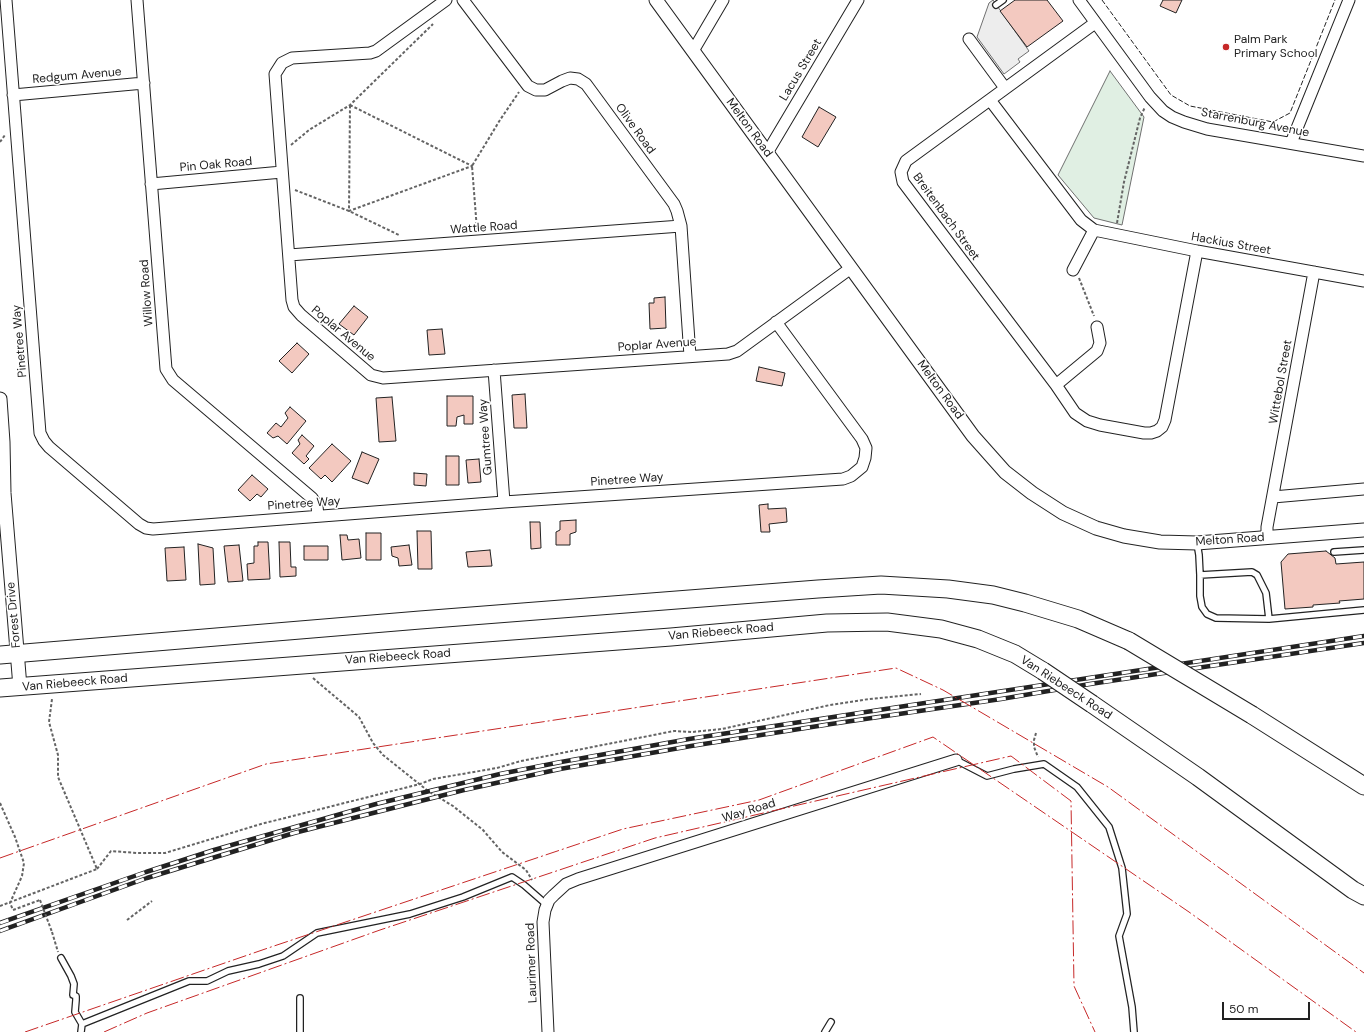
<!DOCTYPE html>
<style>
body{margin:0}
#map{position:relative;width:1364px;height:1032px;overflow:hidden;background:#fff;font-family:"DM Sans",sans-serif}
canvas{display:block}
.scale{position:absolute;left:1222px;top:1002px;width:88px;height:18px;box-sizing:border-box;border:2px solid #222;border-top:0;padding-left:5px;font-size:12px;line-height:14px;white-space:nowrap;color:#222;-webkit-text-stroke:3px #fff;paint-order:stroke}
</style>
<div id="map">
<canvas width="1364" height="1032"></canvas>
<div class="scale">50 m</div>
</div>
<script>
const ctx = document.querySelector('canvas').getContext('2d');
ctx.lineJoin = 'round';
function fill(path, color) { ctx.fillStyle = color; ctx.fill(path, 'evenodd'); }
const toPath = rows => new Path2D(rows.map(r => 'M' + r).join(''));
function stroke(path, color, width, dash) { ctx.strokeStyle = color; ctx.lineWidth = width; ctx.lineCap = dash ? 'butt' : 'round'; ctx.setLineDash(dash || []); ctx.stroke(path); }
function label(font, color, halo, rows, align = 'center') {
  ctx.font = font + ' "DM Sans",sans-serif'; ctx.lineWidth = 3; ctx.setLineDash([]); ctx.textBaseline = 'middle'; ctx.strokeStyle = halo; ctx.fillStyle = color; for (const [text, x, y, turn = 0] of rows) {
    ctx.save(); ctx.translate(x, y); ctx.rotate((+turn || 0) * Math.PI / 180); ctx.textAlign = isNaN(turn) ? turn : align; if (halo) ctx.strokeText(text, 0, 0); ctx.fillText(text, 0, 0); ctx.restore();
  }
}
const green = toPath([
 [1110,71,1144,117,1122,225,1094,218,1058,175,1110,71]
]);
const parking = toPath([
 [993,0,1029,51,1018,59,1020,62,1004,74,977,37,989,3,993,0]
]);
const building = toPath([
 [1015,0,1047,0,1063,21,1027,47,1000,11,1015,0],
 [1163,0,1182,0,1176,13,1160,6,1163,0],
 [819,107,836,117,818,147,802,137,819,107],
 [665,297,666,328,650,329,649,303,654,303,654,298,665,297],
 [354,306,368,317,354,335,339,324,354,306],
 [442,329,445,354,429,355,427,330,442,329],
 [297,343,309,354,292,373,279,361,297,343],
 [759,367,785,373,782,386,756,381,759,367],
 [525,394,527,428,514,428,512,395,525,394],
 [447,396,473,396,473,424,464,424,464,415,457,417,456,426,447,426,447,396],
 [392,397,396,441,379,442,376,398,392,397],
 [290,407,306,421,287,444,278,436,273,438,267,433,276,423,281,427,288,418,285,413,290,407],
 [302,435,314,446,306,456,309,459,304,464,292,453,300,444,298,440,302,435],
 [332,444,351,461,332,482,325,475,321,479,309,468,332,444],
 [362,452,379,459,368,484,352,478,362,452],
 [446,456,459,456,459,485,446,485,446,456],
 [479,459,481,482,468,483,466,460,479,459],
 [414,473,427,474,426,486,414,485,414,473],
 [252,475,268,489,261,497,257,494,250,501,238,490,252,475],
 [768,504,768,509,786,508,787,522,769,524,770,532,761,532,759,505,768,504],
 [576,520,576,532,570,534,570,545,556,545,556,532,560,530,560,521,576,520],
 [530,522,540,522,541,548,531,549,530,522],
 [417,531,431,531,432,569,418,569,417,531],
 [366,533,381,533,381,560,366,560,366,533],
 [340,535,347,535,348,540,359,539,361,558,342,560,340,535],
 [258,542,268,542,270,579,248,580,247,564,254,563,254,546,258,546,258,542],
 [279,542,290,542,291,567,296,567,296,576,280,577,279,542],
 [198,544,213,548,215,584,200,585,198,544],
 [239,545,243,581,228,582,224,546,239,545],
 [409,545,412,565,399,566,398,558,392,556,391,547,409,545],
 [304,546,328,546,328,560,304,560,304,546],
 [184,547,186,580,167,581,165,548,184,547],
 [490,550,492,566,468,567,466,552,490,550],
 [1326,551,1335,558,1336,564,1364,562,1364,599,1339,601,1340,603,1313,605,1313,607,1285,609,1281,562,1288,554,1326,551]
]);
const path = toPath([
 [350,105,472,166,349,211,350,105],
 [0,142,5,135],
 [291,145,309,130,350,105,433,24],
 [295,190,349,211,399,235],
 [1117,223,1124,182,1140,118,1145,107],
 [477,230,472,166,500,120,519,92],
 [1079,278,1094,316],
 [313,678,359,717,373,743,383,755,428,791,453,806,483,830,502,852,526,870,532,880],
 [1036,733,1034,740,1034,747,1038,757],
 [0,803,15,837,24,863,22,876,10,903,13,910,40,900],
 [97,869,111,851,137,853,165,853,261,824,420,784,433,779,497,768,521,761,674,731,692,732,722,729,830,705,869,699,921,694],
 [0,906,97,869,58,777,58,755,49,722,52,699],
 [127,920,152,901],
 [52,932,58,952]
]);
const service = toPath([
 [996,5,1003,0],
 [1197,543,1199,555,1200,575,1252,572,1257,575,1266,593,1269,619],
 [1334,552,1364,550],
 [1200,575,1200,596,1202,607,1207,614,1216,618,1269,619,1364,610],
 [956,760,987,776,1014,769,1044,764,1077,787,1109,827,1122,868,1127,914,1119,936,1132,1007,1134,1032],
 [61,958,71,976,74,984,73,995,76,996,76,1000,75,1012,82,1024,81,1032],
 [82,1024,189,981,207,981,228,971,259,964,283,956,317,933,410,914,463,897,512,877,524,885,547,905],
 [300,1032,300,998],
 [825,1032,831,1022]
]);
const minor = toPath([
 [6,0,40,433,44,441,49,447,139,524,146,528,153,529,504,502,843,479,851,476,862,467,865,458,866,448,862,439,776,322],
 [137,0,166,369,173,380,312,498,317,506,318,516],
 [446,0,376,51,370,53,292,58,282,63,275,74,292,300,294,307,301,315,371,375,383,378,728,354,737,351,851,268],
 [463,0,528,86,536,90,545,90,562,81,570,78,578,79,586,84,674,204,677,211,681,226,690,356],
 [1079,0,1150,97,1163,111,1172,117,1184,122,1207,129,1364,156],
 [1095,23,906,161,901,172,903,182,1056,385,1075,413,1087,421,1100,425,1144,433,1151,433,1157,431,1162,427,1165,420,1197,251],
 [969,39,1005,88],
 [693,51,723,0],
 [13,95,144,83],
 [990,100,1081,220,1094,230,1197,251,1364,281],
 [1291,143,1349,0],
 [767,153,858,0],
 [151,184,282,172],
 [289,255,681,226],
 [1073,270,1094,230],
 [494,370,504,502],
 [1056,385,1097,351,1100,343,1097,327],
 [1273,497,1364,489],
 [1267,537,1267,527,1314,272],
 [548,1032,543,922,545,910,549,900,554,895,566,884,578,879,956,760]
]);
const tertiary = toPath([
 [656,0,973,436,1005,472,1032,493,1063,513,1096,528,1124,536,1160,542,1197,543,1364,530],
 [0,399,3,442,4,493,20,687]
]);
const primary = toPath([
 [0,655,420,620,818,589,881,585,948,589,993,595,1025,603,1078,619,1129,641],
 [0,688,671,637,827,623,887,622,941,629,978,639,1015,654,1043,671],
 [1092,704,1198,777,1353,890,1364,896],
 [1252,715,1364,786]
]);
const rail = toPath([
 [0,923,146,872,214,850,376,804,500,774,561,762,689,739,1364,636],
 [0,931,147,878,294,833,464,790,560,769,691,746,831,724,1001,699,1090,684,1364,643]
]);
const pathBridge = toPath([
 [40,900,52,932]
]);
const primaryBridge = toPath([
 [1129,641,1252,715],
 [1043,671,1092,704]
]);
const fence = toPath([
 [1102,0,1171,95,1190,106,1273,122,1290,113,1335,0]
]);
const power = toPath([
 [0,858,266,764,896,668,943,690,1108,787,1364,973],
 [25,1032,271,947,623,829,759,800,933,737,1189,912,1356,1032],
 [104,1032,147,1013,380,930,655,838,1011,756,1071,801,1074,986,1095,1032]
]);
const markers = [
 [1226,47,4,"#c62828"]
];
const poiNames = [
 ["Palm Park",1234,40],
 ["Primary School",1234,54]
];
const streetNames = [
 ["Lacus Street",801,70,-59],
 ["Redgum Avenue",77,76,-5],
 ["Starrenburg Avenue",1255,123,11],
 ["Melton Road",749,128,54],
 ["Olive Road",635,129,54],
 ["Pin Oak Road",216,165,-5],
 ["Breitenbach Street",946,217,54],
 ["Wattle Road",484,228,-4],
 ["Hackius Street",1231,244,10],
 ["Willow Road",147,293,-94],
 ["Poplar Avenue",343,334,40],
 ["Pinetree Way",20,341,-95],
 ["Poplar Avenue",657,345,-4],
 ["Wittebol Street",1281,382,-80],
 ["Melton Road",940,390,54],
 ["Gumtree Way",486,437,-94],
 ["Pinetree Way",627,480,-4],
 ["Pinetree Way",304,504,-4],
 ["Melton Road",1230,540,-4],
 ["Forest Drive",14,615,-95],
 ["Van Riebeeck Road",721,632,-5],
 ["Van Riebeeck Road",398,657,-4],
 ["Van Riebeeck Road",75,683,-5],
 ["Van Riebeeck Road",1066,688,33],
 ["Way Road",749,811,-17],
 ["Laurimer Road",532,963,-92]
];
fill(green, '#e0efe3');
stroke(green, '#6f6f6f', 1);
fill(parking, '#ededed');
stroke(parking, '#6f6f6f', 1);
fill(building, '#f3c9c0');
stroke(building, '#222', 1);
stroke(service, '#222', 8);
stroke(minor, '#222', 13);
stroke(tertiary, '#222', 15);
stroke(primary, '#222', 19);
stroke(path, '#646464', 2, [3, 2]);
stroke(service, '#fff', 5.5);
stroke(minor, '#fff', 11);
stroke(tertiary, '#fff', 13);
stroke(primary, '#fff', 17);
stroke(rail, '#222', 4.5);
stroke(rail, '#fff', 3, [9]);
stroke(primaryBridge, '#222', 19, []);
stroke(pathBridge, '#646464', 2, [3, 2]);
stroke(primaryBridge, '#fff', 17);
stroke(fence, '#222', 1, [5, 2]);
stroke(power, '#c62828', 1, [14, 3, 2, 3]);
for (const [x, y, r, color] of markers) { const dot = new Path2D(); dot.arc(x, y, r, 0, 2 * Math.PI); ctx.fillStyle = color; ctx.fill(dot); stroke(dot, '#fff', 1.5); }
label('12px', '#222', '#fff', poiNames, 'left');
label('12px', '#222', '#fff', streetNames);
</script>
